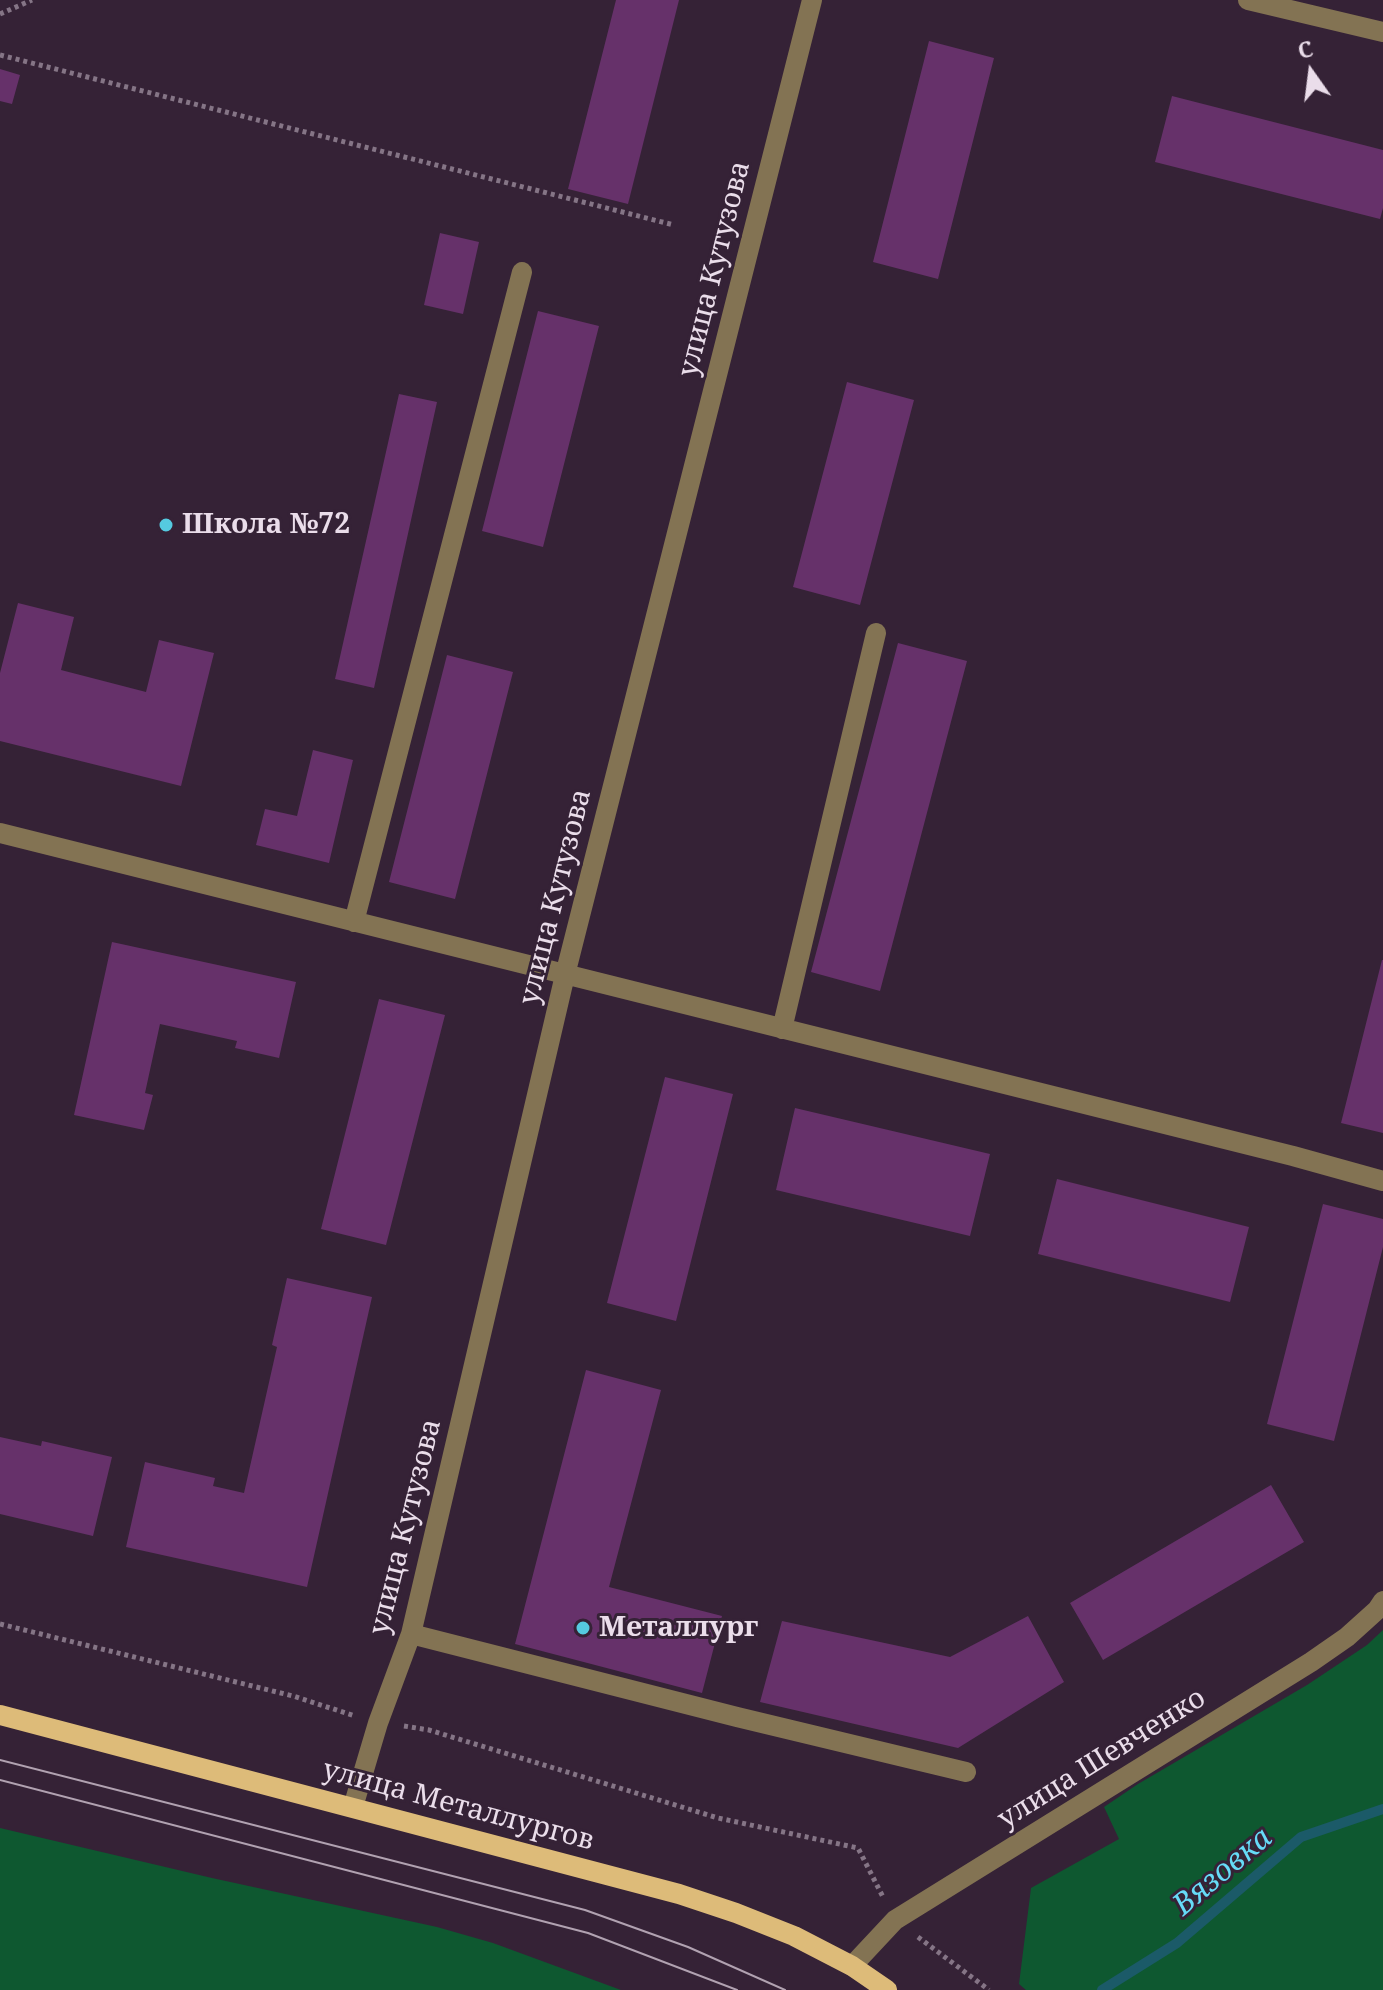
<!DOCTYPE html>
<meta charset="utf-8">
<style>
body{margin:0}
#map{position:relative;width:1383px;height:1990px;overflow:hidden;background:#352236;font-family:"Noto Serif",serif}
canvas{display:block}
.north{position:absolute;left:1271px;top:32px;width:80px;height:80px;-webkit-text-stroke:6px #352236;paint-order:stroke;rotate:346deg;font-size:22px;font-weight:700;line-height:32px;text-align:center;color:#eaddea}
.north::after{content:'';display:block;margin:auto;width:28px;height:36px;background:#eaddea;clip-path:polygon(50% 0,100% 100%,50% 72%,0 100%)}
</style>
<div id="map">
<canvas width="1383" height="1990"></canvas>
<div class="north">С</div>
</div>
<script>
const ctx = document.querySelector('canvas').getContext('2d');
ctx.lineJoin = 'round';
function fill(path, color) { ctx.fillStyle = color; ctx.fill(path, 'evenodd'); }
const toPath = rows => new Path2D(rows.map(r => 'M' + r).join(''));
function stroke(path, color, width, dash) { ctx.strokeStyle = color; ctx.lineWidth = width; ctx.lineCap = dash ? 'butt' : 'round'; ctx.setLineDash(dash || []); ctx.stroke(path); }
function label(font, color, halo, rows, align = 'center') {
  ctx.font = font + ' "Noto Serif",serif'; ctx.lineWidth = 6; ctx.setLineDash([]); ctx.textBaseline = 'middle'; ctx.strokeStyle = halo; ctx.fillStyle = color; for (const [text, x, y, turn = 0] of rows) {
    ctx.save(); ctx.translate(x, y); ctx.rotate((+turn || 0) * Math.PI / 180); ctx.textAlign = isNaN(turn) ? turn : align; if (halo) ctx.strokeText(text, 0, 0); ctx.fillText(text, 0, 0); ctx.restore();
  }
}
const green = toPath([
 [1383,1630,1383,1990,1026,1990,1019,1984,1031,1888,1119,1839,1104,1807,1138,1784,1307,1685,1367,1645],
 [0,1828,212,1878,437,1927,493,1943,621,1990,0,1990]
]);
const stream = toPath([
 [1102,1990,1177,1943,1301,1837,1383,1809]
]);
const building = toPath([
 [616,0,679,0,628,204,568,189],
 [929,41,994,58,938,279,873,262],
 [0,69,20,75,12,104,0,101],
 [1172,96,1383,150,1383,208,1380,219,1155,162],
 [440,233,479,242,463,314,424,305],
 [538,311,599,326,543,547,482,531],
 [847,382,914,400,860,605,793,587],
 [399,394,437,402,374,688,335,679],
 [18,603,74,617,61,670,146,692,159,640,214,653,181,786,0,741,0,673],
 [898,643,967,661,880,991,811,972],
 [447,655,513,672,455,899,389,882],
 [313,750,353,760,329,863,256,845,265,809,297,816],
 [112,942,296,982,279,1058,235,1048,237,1041,160,1024,145,1093,153,1095,144,1130,74,1115],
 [1382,960,1383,960,1383,1133,1341,1123],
 [379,999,445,1015,386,1245,321,1229],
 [665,1077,733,1094,676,1321,607,1303],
 [795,1108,990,1154,970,1236,776,1190],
 [1057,1179,1249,1227,1230,1302,1038,1254],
 [1323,1204,1383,1219,1383,1247,1334,1441,1267,1424],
 [287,1278,372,1297,307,1587,126,1547,145,1462,215,1478,213,1486,244,1493,277,1347,272,1345],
 [586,1370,661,1390,609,1587,722,1616,702,1693,515,1644],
 [0,1437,41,1446,42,1441,112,1457,93,1536,0,1514],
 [1271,1485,1304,1542,1103,1660,1070,1603],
 [1028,1616,1064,1682,958,1748,760,1702,782,1621,950,1657]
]);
const path = toPath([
 [0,14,32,0],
 [0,55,674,225],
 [0,1624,293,1696,355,1716],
 [404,1726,429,1730,718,1818,858,1848,883,1897],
 [918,1937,989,1990]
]);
const minor = toPath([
 [1248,0,1383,32],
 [0,833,1293,1156,1383,1181],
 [354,922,522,272],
 [782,1029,876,633],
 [411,1634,737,1717,966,1772],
 [353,1807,378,1723,411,1634,565,975,812,0],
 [852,1966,895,1920,1311,1662,1347,1637,1377,1610,1383,1601]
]);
const major = toPath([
 [0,1715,679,1894,736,1913,794,1936,852,1966,887,1990]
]);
const tram = toPath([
 [0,1760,585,1910,688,1947,785,1990],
 [0,1780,588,1933,737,1990]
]);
const markers = [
 [166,525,8,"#55cae0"],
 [583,1628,8,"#55cae0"]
];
const streetNames = [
 ["улица Кутузова",715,269,-76],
 ["улица Кутузова",556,897,-76],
 ["улица Кутузова",406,1527,-76],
 ["улица Шевченко",1102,1759,-32],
 ["улица Металлургов",458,1806,15]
];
const poiNames = [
 ["Школа №72",182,525],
 ["Металлург",599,1628]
];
const waterNames = [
 ["Вязовка",1223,1872,-40]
];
fill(green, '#0e5830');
stroke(stream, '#1b5a68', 10);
fill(building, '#66316a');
stroke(path, '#857586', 5, [4, 4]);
stroke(minor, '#837353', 20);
stroke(major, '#ddbb79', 20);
stroke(tram, '#b1a2b1', 2);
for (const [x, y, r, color] of markers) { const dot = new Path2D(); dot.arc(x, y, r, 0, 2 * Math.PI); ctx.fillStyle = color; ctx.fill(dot); stroke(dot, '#352236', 3); }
label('28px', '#eaddea', '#352236', streetNames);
label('bold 28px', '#eaddea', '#352236', poiNames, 'left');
label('italic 30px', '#66dbf7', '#352236', waterNames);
</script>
